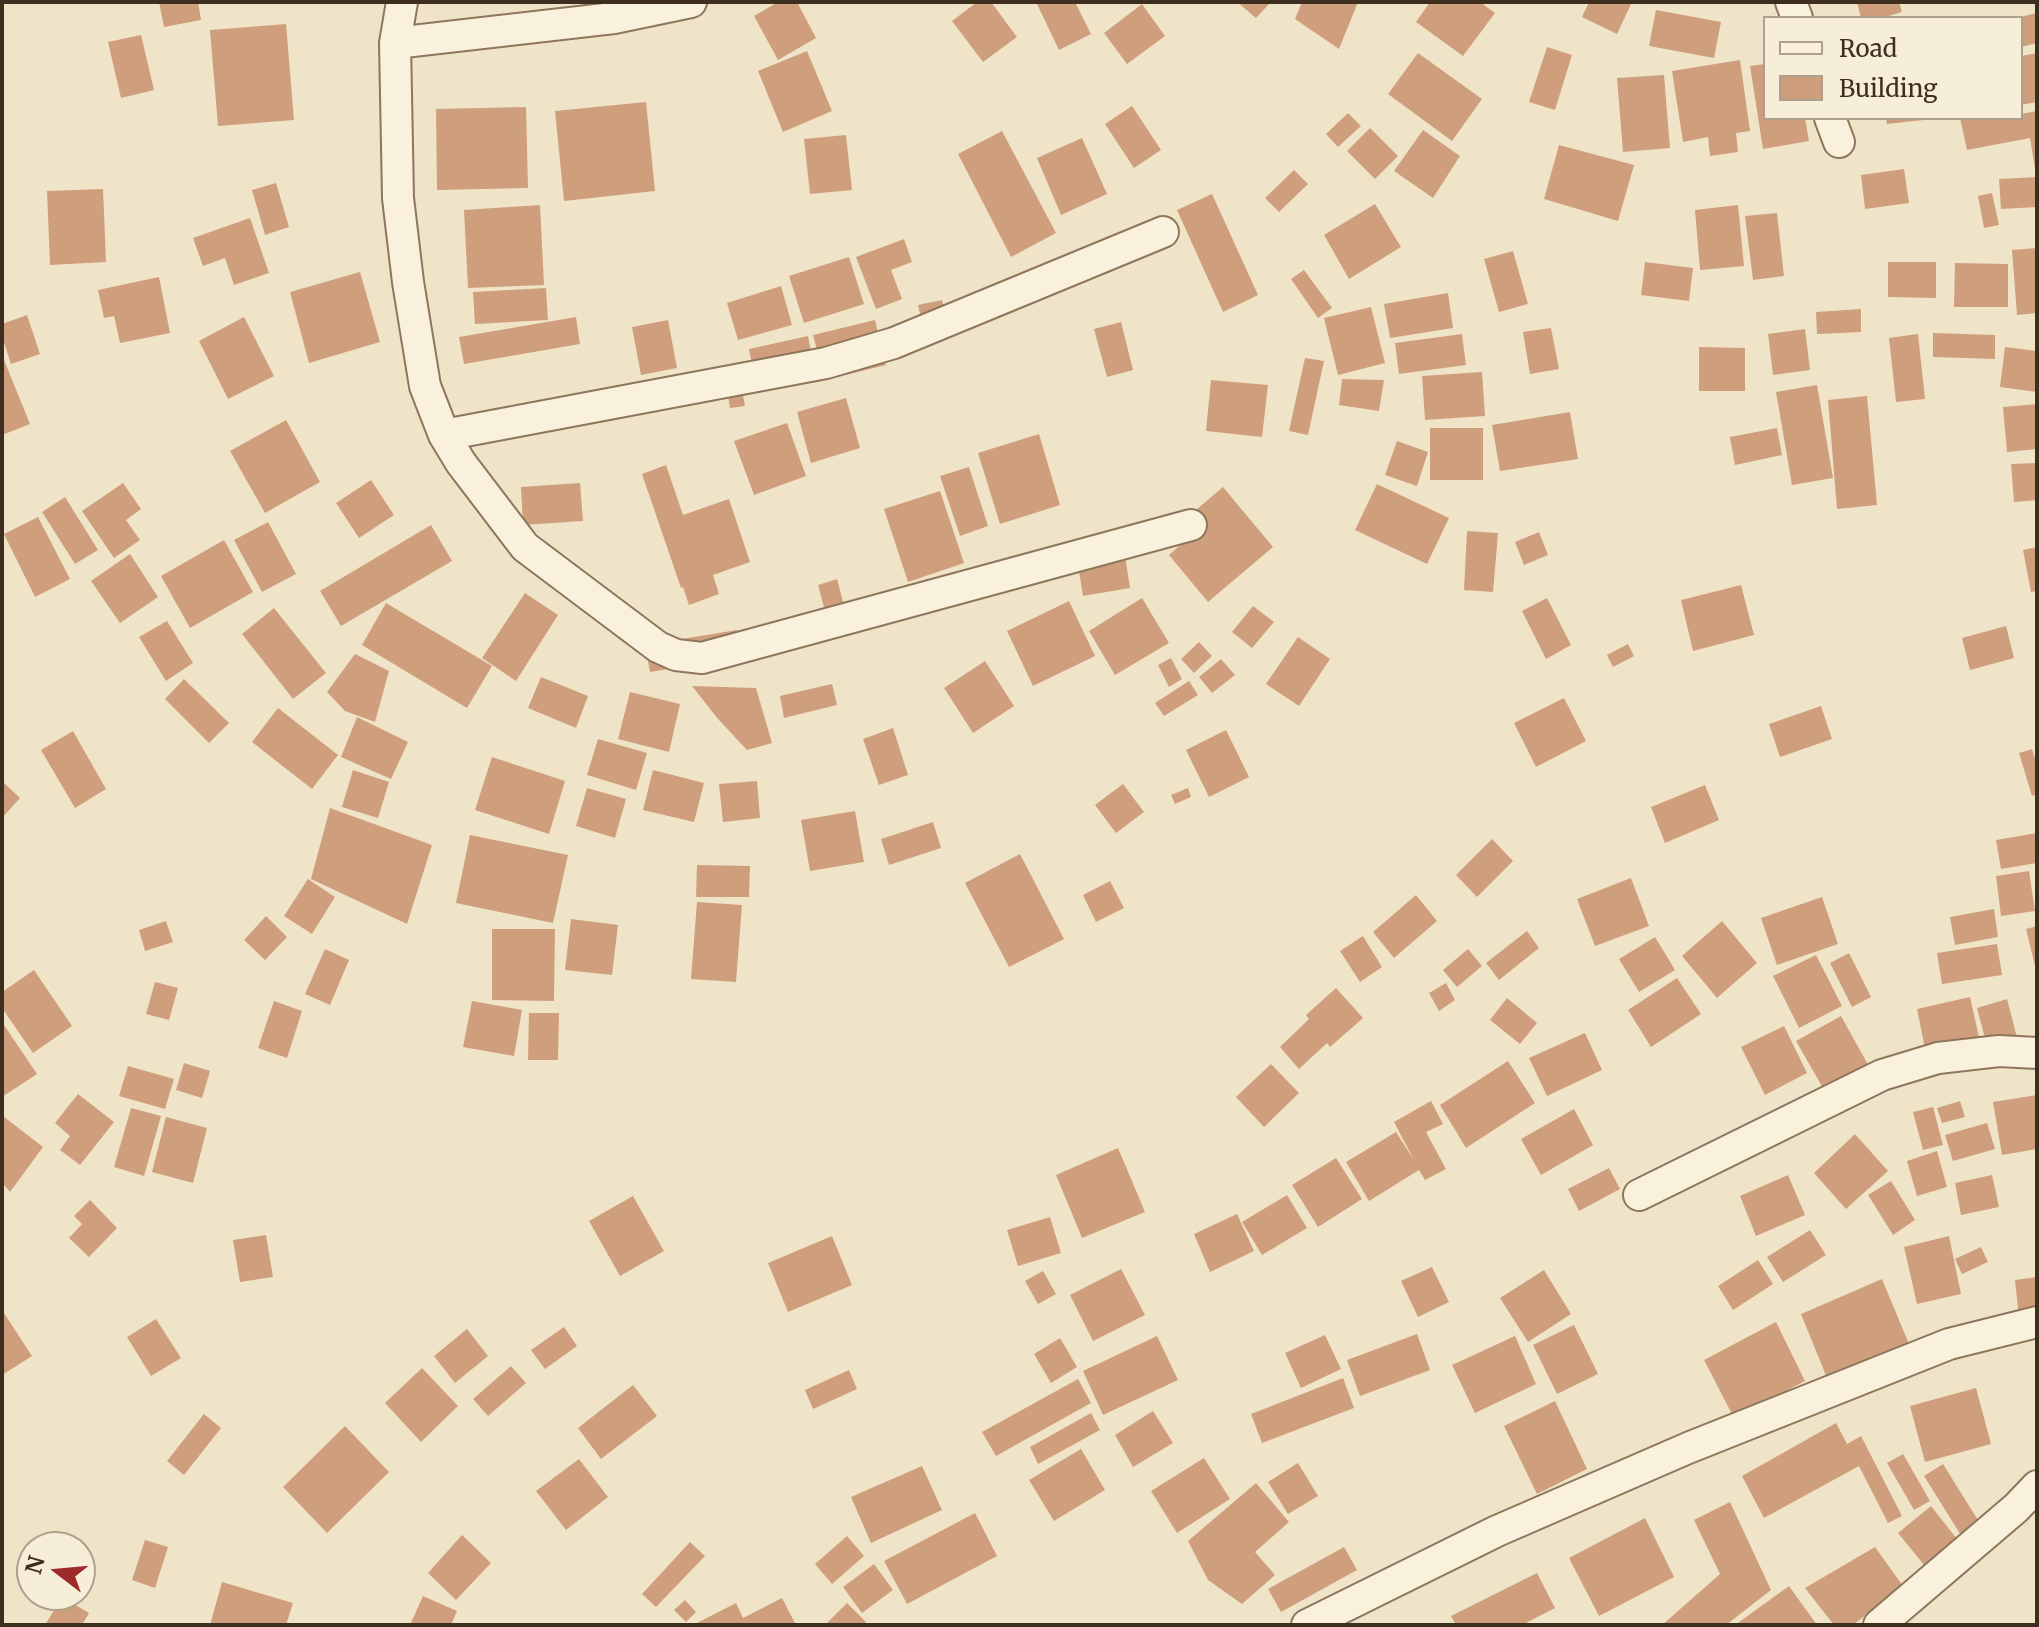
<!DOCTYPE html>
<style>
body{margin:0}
#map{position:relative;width:2039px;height:1627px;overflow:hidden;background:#f0e4c8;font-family:Merriweather,serif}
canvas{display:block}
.frame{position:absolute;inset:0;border:4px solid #3d2e20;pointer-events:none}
.legend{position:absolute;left:1763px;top:16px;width:260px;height:104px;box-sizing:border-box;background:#f7eed8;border:2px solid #ada18e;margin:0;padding:10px 14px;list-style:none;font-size:24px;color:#3d2e20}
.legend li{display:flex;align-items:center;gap:16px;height:40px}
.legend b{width:40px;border:2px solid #ada18e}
.north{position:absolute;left:16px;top:1531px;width:80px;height:80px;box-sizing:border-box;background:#f7eed8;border:2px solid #ada18e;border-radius:50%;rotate:286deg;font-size:22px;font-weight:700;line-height:32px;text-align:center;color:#3d2e20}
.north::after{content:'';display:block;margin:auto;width:28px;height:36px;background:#9e2a2b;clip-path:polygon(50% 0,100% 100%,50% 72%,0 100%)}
</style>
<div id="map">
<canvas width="2039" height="1627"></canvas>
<div class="frame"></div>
<ul class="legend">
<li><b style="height:10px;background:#faf1dc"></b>Road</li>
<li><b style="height:22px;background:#cf9f7d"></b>Building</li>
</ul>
<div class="north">N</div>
</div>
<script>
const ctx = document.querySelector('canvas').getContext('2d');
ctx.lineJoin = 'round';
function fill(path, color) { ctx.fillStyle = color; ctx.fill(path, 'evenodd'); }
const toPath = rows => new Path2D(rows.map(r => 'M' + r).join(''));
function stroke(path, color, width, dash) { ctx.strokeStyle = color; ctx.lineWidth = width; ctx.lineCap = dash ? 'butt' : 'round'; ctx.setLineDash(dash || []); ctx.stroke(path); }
const building = toPath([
 [159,2,198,2,201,20,164,27],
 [778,2,797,2,816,38,778,60,754,16],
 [977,2,991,2,1017,37,983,62,952,21],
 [1036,2,1075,2,1091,34,1059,50],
 [1237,2,1271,2,1256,18],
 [1302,2,1358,2,1339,49,1295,19],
 [1430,2,1480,2,1495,13,1463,56,1416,22],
 [1589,2,1632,2,1617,34,1582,17],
 [1857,2,1899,2,1902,12,1882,18,1861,18],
 [1142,4,1165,36,1127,64,1104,33],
 [1656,10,1721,22,1714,58,1649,46],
 [2036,13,2037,43,2021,47,2021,17],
 [286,24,294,120,218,126,210,30],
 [141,35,154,90,121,98,108,42],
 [1547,47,1572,55,1555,110,1529,102],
 [807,51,832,111,783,132,758,71],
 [1418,53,1482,99,1452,141,1388,94],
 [2037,53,2037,102,2021,105,2021,56],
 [1740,60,1750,131,1736,133,1738,152,1710,156,1708,137,1683,142,1672,71],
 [1765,64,1765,118,1805,118,1809,141,1763,149,1750,66],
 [1664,75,1670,148,1623,152,1617,78],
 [646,102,655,191,564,201,555,111],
 [1132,106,1161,150,1134,168,1105,124],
 [526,107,528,188,437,190,436,109],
 [2037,111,2037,168,2035,169,2030,138,1967,150,1960,118,2021,118,2021,114],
 [1348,113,1361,126,1338,147,1326,134],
 [1886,118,1924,118,1924,120,1887,124],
 [1370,128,1398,156,1375,179,1347,151],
 [1423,130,1460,156,1433,198,1394,171],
 [1002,131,1056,233,1011,257,958,154],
 [846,135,852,190,810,194,804,139],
 [1082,138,1107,194,1061,215,1037,158],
 [1559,145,1634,165,1618,221,1544,199],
 [1904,169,1909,203,1865,209,1861,175],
 [1294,170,1308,184,1279,212,1265,198],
 [2037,177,2037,207,2001,209,1999,179],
 [276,183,289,227,265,235,252,190],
 [103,189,106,262,50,265,47,191],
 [1992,193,1999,225,1984,228,1978,196],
 [1212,194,1258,295,1223,312,1177,210],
 [1375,204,1401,247,1349,279,1324,235],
 [540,205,544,285,468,288,464,210],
 [1738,205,1744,266,1700,270,1695,210],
 [1777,213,1784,276,1753,280,1745,216],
 [250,218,269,273,234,285,225,258,203,266,193,238],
 [904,239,912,262,891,270,902,299,876,309,856,257],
 [2037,248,2037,313,2017,315,2012,250],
 [1513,251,1528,304,1499,312,1484,259],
 [849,257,864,304,804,323,789,276],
 [1645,262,1693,268,1689,301,1641,295],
 [1888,262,1936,262,1936,298,1888,297],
 [1955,263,2008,264,2008,307,1954,307],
 [1304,270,1332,308,1318,318,1291,279],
 [360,272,380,342,309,363,290,292],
 [159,277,170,333,120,343,114,316,104,318,98,290],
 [781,286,792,325,738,340,727,303],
 [546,288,548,320,475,324,473,292],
 [1448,293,1453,328,1390,338,1384,304],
 [942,300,949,331,925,337,918,305],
 [1371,307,1385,363,1338,375,1324,318],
 [1861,309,1861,332,1817,334,1816,312],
 [27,315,40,354,11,364,2,336,2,324],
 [244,317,274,376,228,399,199,341],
 [576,317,580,344,464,364,459,337],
 [668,320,677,368,641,375,632,327],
 [875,320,886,365,825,380,813,335],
 [1121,322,1133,370,1107,377,1094,329],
 [1551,328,1559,369,1530,374,1523,332],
 [1805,329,1810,370,1773,375,1768,334],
 [1933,333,1995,335,1995,359,1933,357],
 [1462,334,1466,365,1399,374,1395,343],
 [1918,334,1925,399,1896,402,1889,338],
 [808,336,816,377,757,389,749,349],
 [1699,347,1745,348,1745,391,1699,391],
 [2005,347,2037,351,2037,392,2000,387],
 [2,355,30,424,2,435],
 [1305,358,1324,361,1308,435,1289,431],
 [738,369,745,406,730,408,724,372],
 [1482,372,1485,416,1425,420,1422,376],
 [1342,379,1384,380,1379,411,1339,405],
 [1211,380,1268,385,1262,437,1206,431],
 [1817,385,1833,478,1792,485,1776,392],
 [1867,396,1877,505,1837,509,1828,400],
 [846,398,860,448,811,463,797,412],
 [2037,404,2037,449,2007,452,2003,407],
 [1570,412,1578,459,1500,471,1492,425],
 [286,420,320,482,265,513,230,451],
 [787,423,806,476,754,495,734,441],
 [1430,428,1483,428,1483,480,1430,480],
 [1777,428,1782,455,1735,465,1730,437],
 [1039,434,1060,505,1000,524,978,453],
 [1397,441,1428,452,1417,486,1385,475],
 [2037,463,2037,500,2014,502,2011,464],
 [666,465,683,515,729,499,750,562,713,575,719,594,689,605,683,587,681,588,642,474],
 [969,467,988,526,960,536,940,476],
 [371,480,394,515,359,538,336,503],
 [123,483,141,509,126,520,140,540,114,558,82,511],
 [580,483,583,521,523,525,521,487],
 [1377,484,1449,518,1427,564,1355,530],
 [1223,487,1273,547,1208,602,1169,555,1201,527,1190,515],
 [940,491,964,563,908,582,884,509],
 [65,497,98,550,75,564,42,512],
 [38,517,70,579,35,597,4,534],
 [268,522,296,574,262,592,234,540],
 [431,525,452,561,341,626,320,591],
 [1467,531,1498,533,1493,592,1464,590],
 [1539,532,1548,555,1524,565,1515,542],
 [224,540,253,592,190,628,161,576],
 [2037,547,2037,591,2031,592,2023,550],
 [130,554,158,597,120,623,91,581],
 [1125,556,1130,588,1083,596,1078,565],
 [837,579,851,632,832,637,818,585],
 [1741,585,1754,635,1693,651,1681,600],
 [525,593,558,615,516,681,482,658],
 [1142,598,1169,643,1115,675,1089,631],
 [1547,598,1571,645,1546,659,1522,611],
 [1069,601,1095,656,1033,686,1007,631],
 [386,603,492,666,467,708,362,645],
 [1253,606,1274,622,1252,648,1232,632],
 [274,608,326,673,293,699,242,634],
 [167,621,193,663,166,681,139,637],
 [2006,626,2014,658,1970,670,1962,638],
 [737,630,741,657,650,672,645,645],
 [1298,637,1330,659,1299,706,1266,684],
 [1199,642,1212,656,1194,673,1181,659],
 [1628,644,1634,656,1613,667,1607,655],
 [355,654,389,671,375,722,345,711,327,692],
 [1171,658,1182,679,1169,687,1158,665],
 [1221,659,1235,675,1212,693,1199,677],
 [985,661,1014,706,973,733,944,688],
 [541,677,588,696,576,728,528,708],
 [184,679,229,723,209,743,165,699],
 [1189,681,1198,695,1164,716,1155,703],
 [832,684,837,705,784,718,780,696],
 [692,686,756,688,772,743,747,750,718,719],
 [630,692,680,704,669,752,618,739],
 [1564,698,1586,741,1536,767,1514,723],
 [1821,706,1832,739,1780,757,1769,724],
 [278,708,338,755,312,789,252,742],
 [357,717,408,742,391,779,341,757],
 [893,728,908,775,879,785,863,739],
 [1226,730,1249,777,1209,797,1186,750],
 [73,731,106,789,75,808,41,750],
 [598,739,647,753,636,790,587,775],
 [2032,749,2037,765,2037,794,2032,796,2019,753],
 [492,757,565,781,549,834,475,810],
 [353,770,389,782,378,818,342,807],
 [653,770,704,783,694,822,643,810],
 [2,781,20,798,2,818],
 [757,781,760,818,723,822,719,784],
 [1123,784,1144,812,1116,833,1095,805],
 [1705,785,1719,820,1665,843,1651,807],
 [587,788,626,799,615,838,576,826],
 [1188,788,1191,797,1175,804,1171,795],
 [330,808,432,845,407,924,311,879],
 [855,811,864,862,810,871,801,820],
 [933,822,941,848,889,865,881,839],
 [2037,833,2037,863,2001,869,1996,840],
 [470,835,568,855,553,923,456,903],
 [1492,839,1513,861,1477,897,1456,875],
 [1020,854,1064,939,1009,967,965,883],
 [697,865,750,866,749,897,696,897],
 [2029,871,2035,911,2001,916,1996,876],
 [1631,878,1649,926,1595,946,1577,899],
 [308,879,335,897,312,934,284,916],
 [1110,881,1124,908,1096,922,1083,895],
 [1416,895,1437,921,1394,958,1373,932],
 [1822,897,1838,944,1777,965,1761,918],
 [697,902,742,905,736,982,691,979],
 [1994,909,1998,937,1955,945,1950,917],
 [266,916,287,937,265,960,244,940],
 [571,919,618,925,612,975,565,970],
 [166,921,173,942,145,951,139,930],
 [1722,921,1757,963,1717,998,1682,956],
 [2037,926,2037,970,2036,970,2026,929],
 [492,929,555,929,554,1001,492,1000],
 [1527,931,1539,948,1499,980,1486,963],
 [1363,936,1382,967,1360,982,1340,951],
 [1655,937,1675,970,1639,992,1619,959],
 [1997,944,2002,975,1942,984,1937,953],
 [325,949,349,960,330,1005,305,994],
 [1468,949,1482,966,1457,987,1443,970],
 [1849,953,1871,997,1852,1007,1830,963],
 [1816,955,1842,1006,1799,1028,1773,976],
 [34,970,72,1026,33,1053,2,1008,2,992],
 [1677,978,1701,1014,1651,1047,1628,1010],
 [155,982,178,988,169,1020,146,1014],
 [1446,983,1455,1000,1439,1011,1429,993],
 [1336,988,1363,1018,1330,1047,1327,1043,1299,1069,1280,1047,1309,1019,1306,1015],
 [1970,997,1981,1046,1927,1058,1917,1009],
 [1507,998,1537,1023,1520,1044,1490,1020],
 [2007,999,2021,1053,1991,1061,1977,1008],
 [274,1001,302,1011,287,1058,258,1048],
 [472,1001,522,1010,514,1056,463,1047],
 [529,1013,559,1013,558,1060,528,1060],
 [1841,1016,1871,1070,1827,1095,1796,1041],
 [2,1022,37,1074,2,1097],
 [1784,1026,1807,1073,1765,1095,1741,1047],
 [1585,1033,1602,1070,1547,1096,1529,1058],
 [1508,1061,1535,1103,1466,1148,1440,1105],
 [184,1063,210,1071,202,1098,176,1090],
 [1271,1064,1299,1093,1264,1127,1236,1097],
 [128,1066,174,1079,165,1109,119,1096],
 [78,1094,114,1122,80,1165,60,1150,70,1136,55,1123],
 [2037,1095,2037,1149,2002,1155,1993,1102],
 [1431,1101,1443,1124,1426,1132,1446,1169,1425,1180,1419,1170,1369,1201,1346,1162,1396,1132,1414,1160,1394,1122],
 [1960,1101,1965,1117,1942,1123,1937,1108],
 [1933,1107,1943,1145,1923,1150,1913,1112],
 [131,1108,161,1116,144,1176,114,1167],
 [1574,1109,1593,1145,1541,1175,1521,1139],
 [3,1116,43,1147,10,1192,2,1183],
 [166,1117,207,1128,193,1183,152,1172],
 [1987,1123,1995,1149,1953,1161,1945,1135],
 [1855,1134,1888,1171,1846,1209,1814,1173],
 [1118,1148,1145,1212,1082,1238,1056,1175],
 [1937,1151,1947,1187,1917,1196,1907,1161],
 [1336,1158,1362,1199,1318,1227,1292,1185],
 [1609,1168,1620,1189,1579,1211,1568,1189],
 [1788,1175,1805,1215,1756,1236,1740,1196],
 [1992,1175,1999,1207,1961,1215,1955,1183],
 [1891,1181,1915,1220,1893,1235,1868,1195],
 [1287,1195,1307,1228,1262,1255,1242,1222],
 [633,1196,664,1251,620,1276,589,1221],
 [90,1200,117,1228,89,1257,69,1238,82,1224,74,1216],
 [1237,1214,1254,1251,1210,1272,1194,1234],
 [1050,1217,1061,1253,1018,1266,1007,1230],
 [1810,1230,1826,1255,1783,1282,1767,1257],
 [266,1235,273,1277,240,1282,233,1240],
 [832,1236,852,1285,788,1312,768,1263],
 [1949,1236,1961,1294,1917,1304,1904,1247],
 [1981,1247,1988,1262,1962,1274,1955,1259],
 [1758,1260,1773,1284,1733,1310,1718,1286],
 [1432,1267,1449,1302,1418,1317,1401,1281],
 [1121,1269,1145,1315,1093,1341,1070,1295],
 [1544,1270,1571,1314,1528,1342,1500,1298],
 [1043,1271,1056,1294,1038,1304,1025,1281],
 [2037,1277,2037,1315,2019,1317,2015,1280],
 [1882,1279,1909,1344,1827,1378,1801,1314],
 [2,1310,32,1356,2,1375],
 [156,1319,181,1358,151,1376,127,1337],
 [1776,1322,1805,1381,1734,1418,1704,1360],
 [1574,1325,1598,1374,1557,1394,1533,1345],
 [564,1327,577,1346,545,1369,531,1350],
 [467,1329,488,1356,455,1383,434,1356],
 [1417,1334,1430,1370,1360,1396,1347,1360],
 [1325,1335,1341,1369,1301,1388,1285,1353],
 [1157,1336,1178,1380,1103,1415,1083,1371],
 [1515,1336,1536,1384,1475,1413,1452,1365],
 [1060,1338,1077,1367,1051,1383,1034,1354],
 [511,1366,526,1383,488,1416,473,1399],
 [422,1368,458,1406,421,1442,385,1403],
 [849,1370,857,1389,813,1409,805,1390],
 [1343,1378,1354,1408,1262,1443,1251,1414],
 [1078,1379,1091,1403,996,1456,982,1432],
 [633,1385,657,1416,601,1459,578,1428],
 [1976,1388,1991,1444,1925,1462,1910,1406],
 [1555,1401,1587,1469,1537,1494,1504,1426],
 [1153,1411,1173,1443,1133,1467,1115,1435],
 [1091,1413,1100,1430,1038,1464,1030,1447],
 [204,1414,221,1428,184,1475,167,1461],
 [1836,1423,1847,1444,1861,1436,1902,1516,1888,1523,1859,1466,1764,1518,1742,1476],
 [345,1426,389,1472,327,1533,283,1487],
 [1081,1449,1105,1490,1054,1521,1029,1480],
 [1903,1454,1930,1501,1914,1510,1887,1463],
 [1204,1458,1230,1499,1177,1533,1151,1491],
 [579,1459,608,1497,566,1530,536,1491],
 [1298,1463,1318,1496,1288,1514,1268,1482],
 [1943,1464,1981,1525,1962,1537,1924,1476],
 [922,1466,942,1510,871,1543,851,1497],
 [1256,1483,1289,1522,1255,1552,1275,1575,1242,1604,1208,1580,1188,1541],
 [1730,1502,1771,1590,1726,1625,1662,1625,1720,1574,1694,1520],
 [1931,1506,1957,1539,1924,1565,1898,1533],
 [975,1513,997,1556,907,1604,884,1561],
 [1645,1518,1674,1577,1599,1616,1569,1558],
 [462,1535,491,1563,456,1600,428,1573],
 [847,1536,864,1556,832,1584,815,1564],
 [145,1540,168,1547,155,1588,132,1580],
 [690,1542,705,1556,656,1607,642,1594],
 [1344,1547,1357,1570,1281,1612,1268,1589],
 [1875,1547,1903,1586,1853,1625,1834,1625,1805,1588],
 [874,1564,893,1590,862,1613,843,1587],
 [1537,1573,1555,1608,1522,1625,1456,1625,1451,1616],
 [222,1582,293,1603,286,1625,210,1625],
 [1789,1586,1817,1625,1735,1625],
 [423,1596,457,1611,451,1625,410,1625],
 [62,1597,89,1613,82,1625,45,1625],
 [782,1598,796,1625,693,1625,736,1603,743,1618],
 [685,1600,696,1612,686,1622,674,1610],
 [847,1603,866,1622,863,1625,825,1625]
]);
const street = toPath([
 [402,2,395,43,398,198,408,282,425,386,444,435,461,463,525,547,658,647,676,655,702,658,1191,525],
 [1791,2,1797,18],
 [395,43,614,18,691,2],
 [1830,118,1839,142],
 [444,435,826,363,894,343,1163,232],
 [1639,1195,1882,1075,1938,1058,1999,1051,2037,1053],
 [1307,1625,1497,1531,1688,1448,1949,1344,2037,1322],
 [1879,1625,2016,1508,2037,1486]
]);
fill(building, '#cf9f7d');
stroke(street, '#8d765c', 34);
stroke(street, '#faf1dc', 30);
</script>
